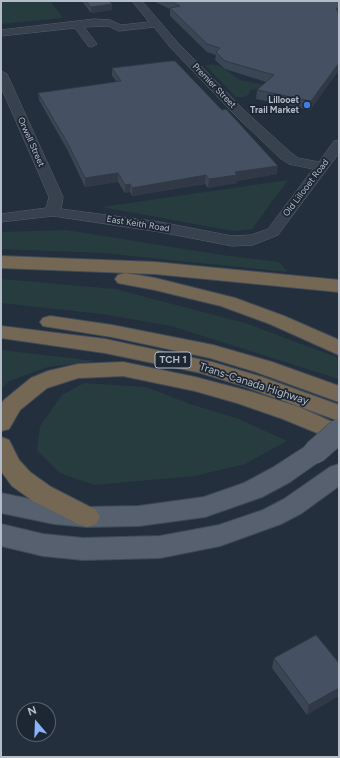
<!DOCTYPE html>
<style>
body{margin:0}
#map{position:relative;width:340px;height:758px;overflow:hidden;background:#242f3e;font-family:Figtree,sans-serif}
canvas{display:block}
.frame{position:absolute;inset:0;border:2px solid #b4bcc9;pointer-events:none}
.north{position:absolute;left:16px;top:702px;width:40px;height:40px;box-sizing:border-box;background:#1d2633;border:1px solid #59626f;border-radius:50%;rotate:341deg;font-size:11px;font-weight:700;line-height:16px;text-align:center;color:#b4bcc9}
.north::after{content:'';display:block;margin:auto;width:14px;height:18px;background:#8ab4f8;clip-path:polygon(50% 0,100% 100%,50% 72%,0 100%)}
</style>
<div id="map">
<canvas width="340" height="758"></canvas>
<div class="frame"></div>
<div class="north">N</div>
</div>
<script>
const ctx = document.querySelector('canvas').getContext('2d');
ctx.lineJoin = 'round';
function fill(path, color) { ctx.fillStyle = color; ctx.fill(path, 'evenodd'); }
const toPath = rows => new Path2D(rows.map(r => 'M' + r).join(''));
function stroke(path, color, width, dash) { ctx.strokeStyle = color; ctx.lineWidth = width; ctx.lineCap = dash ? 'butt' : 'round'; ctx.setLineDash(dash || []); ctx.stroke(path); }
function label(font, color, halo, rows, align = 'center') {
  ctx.font = font + ' Figtree,sans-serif'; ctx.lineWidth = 3.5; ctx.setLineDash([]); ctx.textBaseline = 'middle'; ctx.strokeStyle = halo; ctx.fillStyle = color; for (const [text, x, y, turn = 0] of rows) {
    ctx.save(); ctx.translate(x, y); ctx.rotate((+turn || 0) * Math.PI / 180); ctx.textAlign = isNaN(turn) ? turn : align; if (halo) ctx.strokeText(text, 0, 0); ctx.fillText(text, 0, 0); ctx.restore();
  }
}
const green = toPath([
 [1,1,50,1,63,18,1,24],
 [210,64,220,66,240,80,265,85,262,88,250,90,249,94,245,97,236,97,206,66],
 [288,180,252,229,233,231,102,207],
 [66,230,222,255,279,262,288,272,103,253,1,249,1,232],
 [1,279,115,289,245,323,339,358,339,379,171,326,102,314,1,303],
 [1,350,95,361,48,367,9,381,1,390],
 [84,383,146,387,190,404,239,419,287,441,245,464,195,476,94,485,60,473,37,450,40,426,62,395]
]);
const minor = toPath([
 [132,1,142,1,178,43,244,110,290,152,298,158,319,162,334,141,339,140,339,153,278,235,253,245,232,246,160,232,53,216,1,222,1,214,46,208,49,197,1,87,1,71,7,74,63,197,61,209,160,222,232,236,251,235,268,229,313,169,289,164,280,158,236,116,170,47,154,27,119,31,108,26,84,27,97,44,92,47,88,46,75,28,1,36,1,30,94,19,110,20,121,25,149,22,132,1]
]);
const major = toPath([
 [315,443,324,446,327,452,324,458,290,482,262,497,205,517,139,526,87,527,54,524,1,513,1,493,54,504,87,507,139,506,204,497,244,483,272,468,306,446,315,443],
 [339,464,339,486,302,513,281,524,220,546,160,558,83,560,43,556,1,546,1,524,43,534,83,538,160,536,219,525,263,510,284,499,330,467,339,464]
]);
const highway = toPath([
 [1,256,155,262,339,280,339,292,155,274,1,268,1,256],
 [125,273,155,278,235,298,284,316,339,340,339,355,270,324,221,306,155,290,118,283,115,279,118,275,125,273],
 [50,316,112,325,213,345,272,362,339,386,339,402,256,372,210,358,112,337,43,326,40,322,43,318,50,316],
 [1,326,105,339,212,362,262,377,339,405,339,421,246,387,201,373,105,353,1,338,1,326],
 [123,362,195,377,252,392,299,407,339,425,339,442,283,419,237,403,195,391,123,376,78,378,47,388,20,410,9,429,1,431,1,404,4,400,31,378,48,371,78,364,123,362],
 [1,437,9,440,19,460,30,472,51,487,96,510,100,517,96,524,87,527,78,524,33,501,12,486,1,471,1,437]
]);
const majorBridge = toPath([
 [315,452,339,431]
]);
const wall = toPath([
 [82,1,109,1,112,4,112,10,91,13],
 [153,1,339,1,339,70,310,110,256,99,257,90,266,82,225,69,215,60,216,55,207,52,170,16,170,9],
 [112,68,277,174,237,181,237,183,208,188,205,184,132,196,130,192,125,193,118,182,85,187,68,151,39,100,38,93,117,82,112,76],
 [274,658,339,663,307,715,272,668]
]);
const shadedWall = toPath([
 [112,4,112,10,91,13,91,7],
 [339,63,339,70,310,110,311,101],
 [278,166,277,174,237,181,237,183,208,188,209,179,235,172],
 [118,173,118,182,85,187,85,178],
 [206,175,205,184,132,196,132,188],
 [130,184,130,192,125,193,125,185],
 [339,688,339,696,307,715,309,705]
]);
const building = toPath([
 [86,1,109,1,112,4,91,7,86,1],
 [170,1,339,1,339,9,336,8,339,15,339,63,311,101,257,90,274,75,225,61,216,52,220,48,207,44,170,8,180,6,170,1],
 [170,61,175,61,222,110,226,109,278,166,235,172,237,175,209,179,206,175,132,188,130,184,125,185,118,173,85,178,67,142,38,93,121,81,112,68,170,61],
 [316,635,339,663,339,688,309,705,274,658,316,635]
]);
const markers = [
 [307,105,4,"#3f7fe0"]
];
const farStreetnames = [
 ["Premier Street",214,86,46],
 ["Orwell Street",31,142,66],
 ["Old Lillooet Road",306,188,-53],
 ["East Keith Road",138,224,9]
];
const farPoinames = [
 ["Lillooet",299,100],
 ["Trail Market",299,110]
];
const shields = [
 [173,360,36]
];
const shieldNames = [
 ["TCH 1",173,360]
];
const streetNames = [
 ["Trans-Canada Highway",254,384,18]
];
fill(green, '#263c3f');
stroke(minor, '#565f6c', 1);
stroke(major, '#414a57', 2);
stroke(highway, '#434c59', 2);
fill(minor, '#38414e');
fill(major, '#56606e');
fill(highway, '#746855');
stroke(majorBridge, '#414a57', 25, []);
stroke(majorBridge, '#56606e', 24);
fill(wall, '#3b4654');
fill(shadedWall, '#303945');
fill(building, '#455162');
stroke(building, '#303945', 1);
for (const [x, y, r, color] of markers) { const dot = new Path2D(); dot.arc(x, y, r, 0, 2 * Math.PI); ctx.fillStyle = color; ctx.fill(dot); stroke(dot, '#1d2633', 1.5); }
label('9px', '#b4bcc9', '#1d2633', farStreetnames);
label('bold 9px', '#b4bcc9', '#1d2633', farPoinames, 'right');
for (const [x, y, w] of shields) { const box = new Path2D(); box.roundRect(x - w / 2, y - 8, w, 16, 3); ctx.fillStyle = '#1d2633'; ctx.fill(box); stroke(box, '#b4bcc9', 1); }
label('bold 10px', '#b4bcc9', null, shieldNames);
label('11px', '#b4bcc9', '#1d2633', streetNames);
</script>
